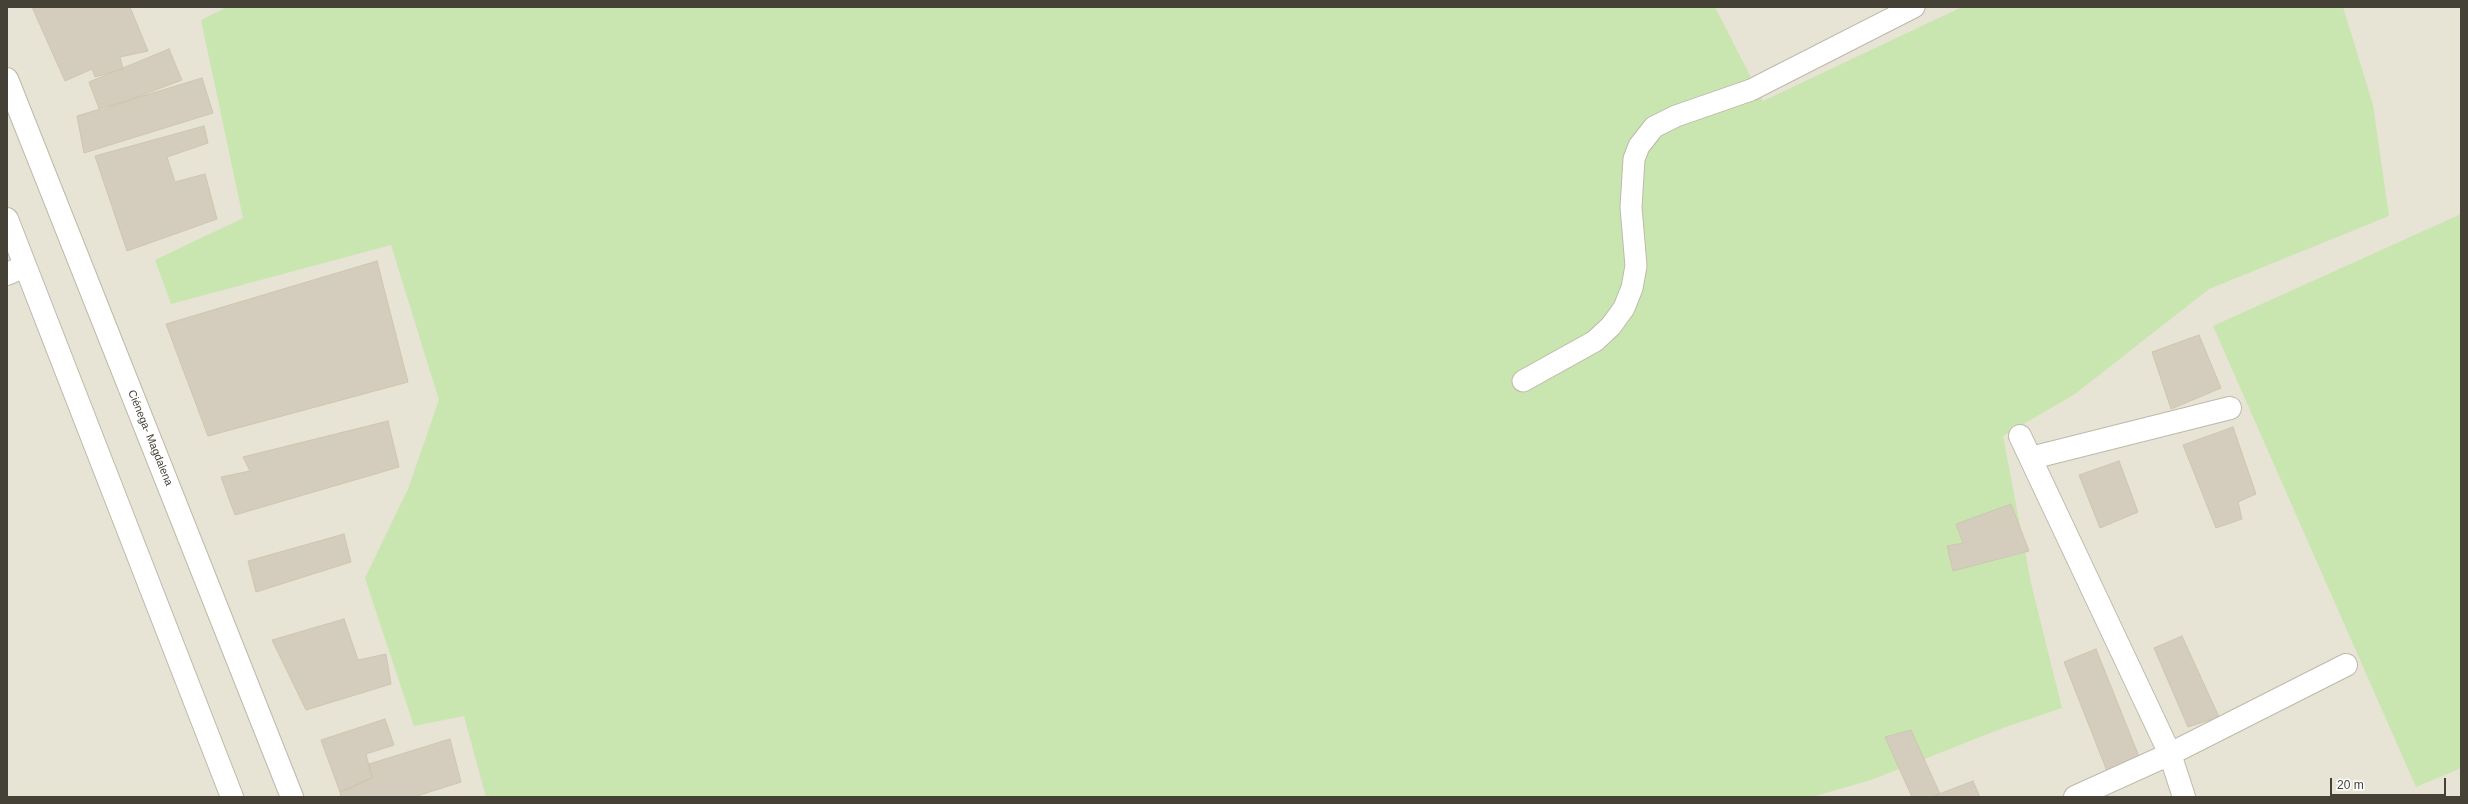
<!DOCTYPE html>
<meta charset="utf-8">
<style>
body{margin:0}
#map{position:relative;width:2468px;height:804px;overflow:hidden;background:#f3f0e7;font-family:Arial,sans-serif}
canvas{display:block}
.frame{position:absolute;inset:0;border:8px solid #464136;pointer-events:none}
.scale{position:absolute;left:2330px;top:778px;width:116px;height:18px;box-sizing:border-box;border:2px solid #464136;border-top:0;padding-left:5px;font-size:12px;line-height:14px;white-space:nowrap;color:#464136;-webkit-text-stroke:3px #fff;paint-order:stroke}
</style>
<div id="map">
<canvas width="2468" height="804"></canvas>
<div class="frame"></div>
<div class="scale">20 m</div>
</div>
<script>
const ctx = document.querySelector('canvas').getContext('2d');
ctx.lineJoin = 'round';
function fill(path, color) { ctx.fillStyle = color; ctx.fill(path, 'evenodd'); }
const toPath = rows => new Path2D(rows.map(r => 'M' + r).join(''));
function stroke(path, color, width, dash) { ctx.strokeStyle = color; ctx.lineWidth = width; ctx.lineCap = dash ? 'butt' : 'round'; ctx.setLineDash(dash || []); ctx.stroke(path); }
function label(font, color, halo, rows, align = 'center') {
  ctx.font = font + ' Arial,sans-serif'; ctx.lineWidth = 3; ctx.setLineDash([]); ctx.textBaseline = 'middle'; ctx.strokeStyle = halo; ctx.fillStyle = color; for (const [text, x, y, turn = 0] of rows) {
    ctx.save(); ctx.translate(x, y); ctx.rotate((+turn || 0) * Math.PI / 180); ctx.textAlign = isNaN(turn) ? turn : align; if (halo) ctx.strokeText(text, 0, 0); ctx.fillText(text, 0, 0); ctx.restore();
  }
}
const residential = toPath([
 [7,7,2461,7,2461,797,7,797]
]);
const green = toPath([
 [227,7,1715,7,1763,101,1962,7,2343,7,2373,105,2389,216,2209,289,2075,394,2003,436,2031,583,2062,708,2003,728,1871,780,1812,797,486,797,464,716,414,726,365,578,408,489,439,400,391,245,171,304,155,260,243,218,201,20],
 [2461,214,2461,768,2416,787,2213,326]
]);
const building = toPath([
 [32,7,130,7,148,51,120,57,123,69,95,77,92,69,65,81,32,7],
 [169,49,182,80,100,111,89,82,169,49],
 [202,78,213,113,84,153,77,116,202,78],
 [204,126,208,143,167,157,175,182,205,174,217,219,127,251,95,156,204,126],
 [377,261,408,382,208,436,166,324,377,261],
 [2199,335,2221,388,2171,409,2152,352,2199,335],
 [388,421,399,467,235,515,221,477,250,471,243,457,388,421],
 [2233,427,2256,494,2238,502,2242,519,2216,528,2183,445,2233,427],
 [2119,461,2138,512,2100,528,2079,475,2119,461],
 [2011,504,2029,551,1953,571,1947,546,1963,543,1956,524,2011,504],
 [344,534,351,562,256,592,248,561,344,534],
 [344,619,358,660,386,654,391,684,306,710,272,640,344,619],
 [2182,636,2219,717,2188,727,2154,648,2182,636],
 [2096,649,2140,759,2107,771,2064,662,2096,649],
 [385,719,394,745,366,754,372,778,340,792,321,740,385,719],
 [1911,730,1940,794,1933,797,1912,797,1885,737,1911,730],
 [450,739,461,782,414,797,341,797,340,792,372,778,369,764,450,739],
 [1973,781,1980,797,1931,797,1973,781]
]);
const lane = toPath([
 [1523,381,1595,341,1611,326,1624,308,1632,288,1636,266,1631,207,1634,159,1639,146,1654,127,1676,116,1751,90,1914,7]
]);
const street = toPath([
 [7,79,292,797],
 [7,219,232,797],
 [7,274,25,266],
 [2020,436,2170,754,2184,797],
 [2031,458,2230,408],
 [2075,797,2170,754,2346,665]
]);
const streetNames = [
 ["Ciénega- Magdalena",150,438,68]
];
fill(residential, '#e7e3d5');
fill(green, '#c9e6b1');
fill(building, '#d4cdbd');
stroke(building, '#cfc6b0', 1);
stroke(lane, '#beb9aa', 23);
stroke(street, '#beb9aa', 24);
stroke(lane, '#fff', 21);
stroke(street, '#fff', 22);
label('11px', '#464136', '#fff', streetNames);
</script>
